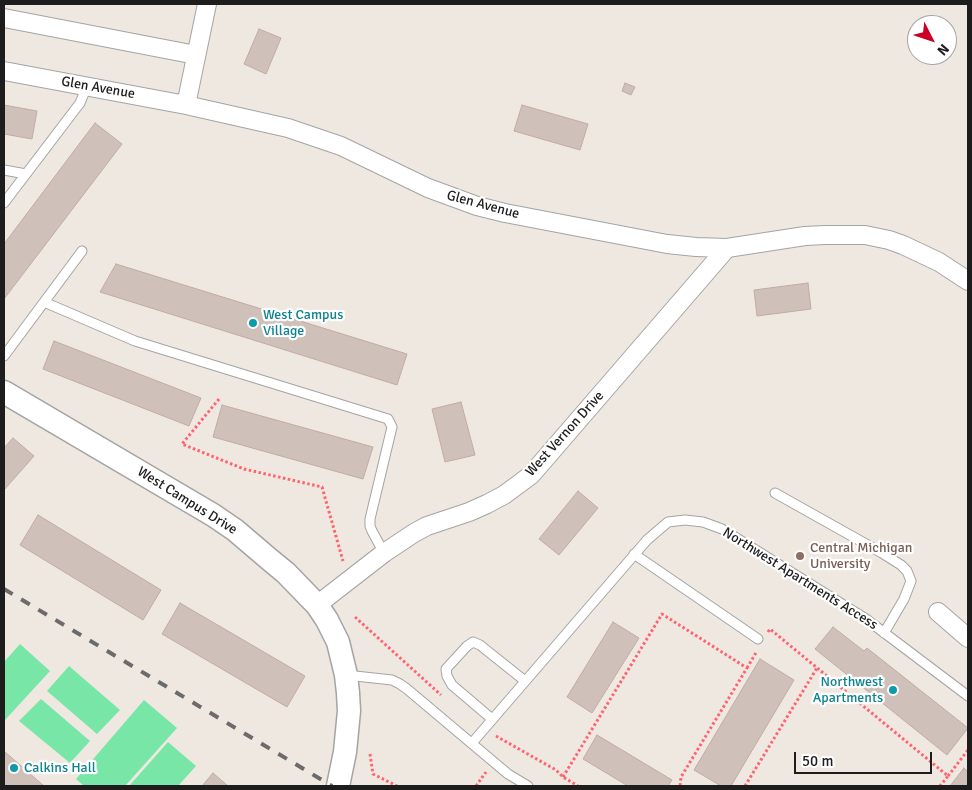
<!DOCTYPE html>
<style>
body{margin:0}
#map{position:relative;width:972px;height:790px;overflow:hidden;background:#efe8e1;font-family:Signika,sans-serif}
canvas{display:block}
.frame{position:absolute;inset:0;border:5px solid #1d1d1d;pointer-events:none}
.north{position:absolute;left:907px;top:15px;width:50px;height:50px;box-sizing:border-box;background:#fff;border:1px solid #a5a5a5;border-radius:50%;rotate:131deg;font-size:14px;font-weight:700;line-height:20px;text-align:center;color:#1d1d1d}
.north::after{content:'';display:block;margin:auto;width:18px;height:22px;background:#ca0024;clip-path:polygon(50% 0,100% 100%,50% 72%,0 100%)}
.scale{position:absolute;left:794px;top:752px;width:138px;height:22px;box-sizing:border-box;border:2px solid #1d1d1d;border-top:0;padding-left:6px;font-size:15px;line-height:18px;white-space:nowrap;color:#1d1d1d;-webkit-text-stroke:4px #fff;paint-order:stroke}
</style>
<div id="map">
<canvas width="972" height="790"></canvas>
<div class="frame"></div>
<div class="north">N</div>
<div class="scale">50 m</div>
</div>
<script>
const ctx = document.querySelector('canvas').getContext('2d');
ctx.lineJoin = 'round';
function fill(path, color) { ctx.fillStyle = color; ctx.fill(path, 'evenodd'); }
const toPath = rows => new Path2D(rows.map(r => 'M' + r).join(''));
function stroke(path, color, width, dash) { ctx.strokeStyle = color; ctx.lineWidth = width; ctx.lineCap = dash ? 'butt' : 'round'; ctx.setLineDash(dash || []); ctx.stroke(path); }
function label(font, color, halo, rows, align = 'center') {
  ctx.font = font + ' Signika,sans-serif'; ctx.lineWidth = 4.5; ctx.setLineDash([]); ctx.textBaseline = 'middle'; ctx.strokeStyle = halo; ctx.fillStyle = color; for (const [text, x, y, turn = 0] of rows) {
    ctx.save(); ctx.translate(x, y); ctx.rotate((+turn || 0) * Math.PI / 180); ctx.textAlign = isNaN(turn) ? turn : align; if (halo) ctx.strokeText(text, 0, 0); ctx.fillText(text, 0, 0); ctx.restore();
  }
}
const pitch = toPath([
 [20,644,50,671,5,720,4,719,4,662],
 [69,666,120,710,97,734,47,691],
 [41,699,90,741,70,763,19,721],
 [144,700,177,728,125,786,84,786,76,779],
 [168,742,196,766,178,786,129,786]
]);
const building = toPath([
 [259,29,281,38,266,74,244,64,259,29],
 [625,83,635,87,631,95,622,91,625,83],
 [4,105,37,111,32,139,4,134,4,105],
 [522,105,588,124,580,150,514,131,522,105],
 [95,123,122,144,4,299,4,244,95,123],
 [116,264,407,354,397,385,100,292,116,264],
 [808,283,811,309,757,316,754,290,808,283],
 [54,341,201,398,189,426,43,369,54,341],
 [461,402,475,455,445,462,432,409,461,402],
 [222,405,373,447,363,479,213,437,222,405],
 [13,438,34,456,4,490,4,448,13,438],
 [578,491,598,508,559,555,539,539,578,491],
 [38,515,161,590,143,620,20,545,38,515],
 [180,603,305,676,287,707,162,634,180,603],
 [613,622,639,638,592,713,567,697,613,622],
 [833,627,864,651,867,648,968,728,947,755,815,649,833,627],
 [760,659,794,680,731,786,721,786,694,770,760,659],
 [597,735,672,780,668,786,628,786,583,759,597,735],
 [4,751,44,786,4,786,4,751],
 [964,768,968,772,968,786,950,786,964,768],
 [213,773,228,786,202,786,213,773]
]);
const path = toPath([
 [219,399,182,444,244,469,322,487,343,561],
 [355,617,441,695],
 [768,632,770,629,948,776,940,786],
 [747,668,757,651],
 [496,736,556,770,563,777,578,786],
 [370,754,373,774,397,786],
 [948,776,968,750],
 [563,777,662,614,747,668,681,777,680,786],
 [476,786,486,772],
 [745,786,817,668]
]);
const service = toPath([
 [4,170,26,174],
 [4,203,80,103,87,86],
 [44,302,135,341,388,419,392,427,370,519,370,526,372,531,384,553],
 [4,356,82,251],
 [775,493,882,553,901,565,907,571,911,581,904,599,884,633],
 [634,554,758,639],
 [346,675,383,679,392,680,400,684,407,689,508,774,528,786],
 [492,719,452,685,447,676,446,669,467,646,473,642,480,645,525,681],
 [472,743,647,540,668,522,685,520,703,522,722,529,866,619,968,696]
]);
const minor = toPath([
 [4,18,196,55],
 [4,71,186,105,288,128,341,146,428,188,477,206,505,213,667,244,696,247,727,248,805,236,825,235,865,235,889,240,903,245,939,262,968,281],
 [186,105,207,4],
 [317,605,384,553,414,533,427,526,469,512,487,504,504,495,531,475,727,248],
 [938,612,968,638]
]);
const tertiary = toPath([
 [4,392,213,515,235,530,269,559,286,573,317,605,327,620,338,642,346,675,348,693,349,711,345,752,338,786]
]);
const rail = toPath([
 [4,589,332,786]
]);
const markers = [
 [253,323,5,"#0f9aa8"],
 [800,556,5,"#8d6e63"],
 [893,690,5,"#0f9aa8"],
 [14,768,5,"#0f9aa8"]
];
const streetNames = [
 ["Glen Avenue",98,88,10],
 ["Glen Avenue",483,205,15],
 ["West Vernon Drive",565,434,-48],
 ["West Campus Drive",187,501,32],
 ["Northwest Apartments Access",800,579,32]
];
const cultureNames = [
 ["West Campus",263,315],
 ["Village",263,331],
 ["Northwest",883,682,"right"],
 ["Apartments",883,698,"right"],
 ["Calkins Hall",24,768]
];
const educationNames = [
 ["Central Michigan",810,548],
 ["University",810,564]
];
fill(pitch, '#77e6a7');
fill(building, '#cfc0ba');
stroke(building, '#c2aba2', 1);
stroke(service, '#a4a4a4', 11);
stroke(minor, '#a4a4a4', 20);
stroke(tertiary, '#a4a4a4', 25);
stroke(path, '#ff636f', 3, [2.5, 2.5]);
stroke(service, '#fff', 9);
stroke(minor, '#fff', 18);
stroke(tertiary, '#fff', 22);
stroke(rail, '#6b6b6b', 4, [10, 10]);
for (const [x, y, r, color] of markers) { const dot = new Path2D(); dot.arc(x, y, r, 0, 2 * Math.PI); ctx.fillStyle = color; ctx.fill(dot); stroke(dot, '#fff', 2); }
label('14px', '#1d1d1d', '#fff', streetNames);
label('14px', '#0d838f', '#fff', cultureNames, 'left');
label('14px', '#785e54', '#fff', educationNames, 'left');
</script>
